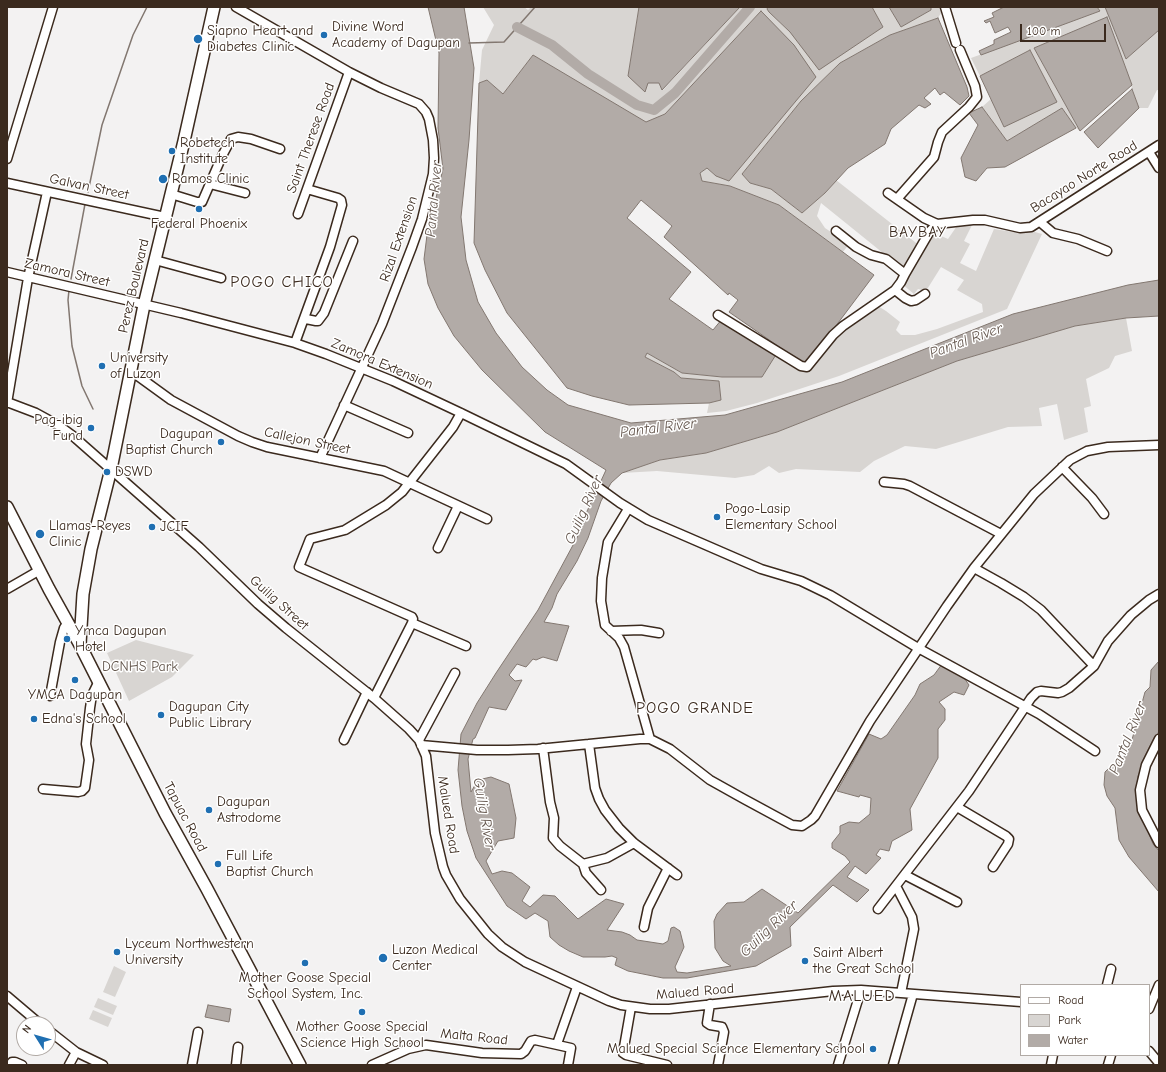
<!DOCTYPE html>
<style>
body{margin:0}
#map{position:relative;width:1166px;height:1072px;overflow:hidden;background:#f3f2f2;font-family:"Comic Neue",sans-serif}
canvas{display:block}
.frame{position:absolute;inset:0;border:8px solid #3b2a1e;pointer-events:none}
.legend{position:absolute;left:1020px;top:984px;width:130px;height:72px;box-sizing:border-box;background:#fff;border:1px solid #b1aaa5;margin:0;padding:5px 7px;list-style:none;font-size:12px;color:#3b2a1e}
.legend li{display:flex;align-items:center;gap:8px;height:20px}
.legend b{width:20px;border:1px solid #b1aaa5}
.north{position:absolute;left:16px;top:1016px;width:40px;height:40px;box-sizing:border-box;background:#fff;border:1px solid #b1aaa5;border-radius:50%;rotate:307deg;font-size:11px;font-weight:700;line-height:16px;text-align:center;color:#3b2a1e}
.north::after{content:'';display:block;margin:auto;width:14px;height:18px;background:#1f6fb2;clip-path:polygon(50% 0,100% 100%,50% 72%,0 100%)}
.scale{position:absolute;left:1020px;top:24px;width:86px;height:18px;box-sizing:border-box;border:2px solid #3b2a1e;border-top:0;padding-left:5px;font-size:12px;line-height:14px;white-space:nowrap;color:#3b2a1e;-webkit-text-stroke:3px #fff;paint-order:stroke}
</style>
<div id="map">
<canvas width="1166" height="1072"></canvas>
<div class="frame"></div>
<ul class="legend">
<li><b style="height:5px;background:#fff"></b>Road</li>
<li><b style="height:11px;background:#d8d5d2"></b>Park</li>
<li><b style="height:11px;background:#b2aba7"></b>Water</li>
</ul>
<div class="north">N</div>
<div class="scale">100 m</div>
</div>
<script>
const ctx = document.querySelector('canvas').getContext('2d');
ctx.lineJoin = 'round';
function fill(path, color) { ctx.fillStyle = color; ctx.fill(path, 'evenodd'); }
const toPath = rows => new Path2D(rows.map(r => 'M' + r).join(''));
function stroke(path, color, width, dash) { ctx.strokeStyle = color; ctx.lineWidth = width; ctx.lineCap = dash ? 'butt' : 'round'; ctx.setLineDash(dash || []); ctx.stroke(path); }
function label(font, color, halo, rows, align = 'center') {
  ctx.font = font + ' "Comic Neue",sans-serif'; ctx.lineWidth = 3; ctx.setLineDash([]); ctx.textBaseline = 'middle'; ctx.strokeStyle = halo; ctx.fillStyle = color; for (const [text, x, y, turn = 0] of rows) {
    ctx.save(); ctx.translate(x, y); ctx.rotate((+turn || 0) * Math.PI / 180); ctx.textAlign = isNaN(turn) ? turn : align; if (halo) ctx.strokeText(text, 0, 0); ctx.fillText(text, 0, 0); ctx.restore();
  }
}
const green = toPath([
 [483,7,524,7,528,10,531,7,639,7,628,76,648,83,659,83,663,90,740,7,768,7,767,9,769,12,790,32,883,27,872,7,889,7,901,27,931,10,931,7,940,7,941,13,938,18,890,35,840,63,801,101,742,174,750,183,771,189,802,213,825,193,836,180,920,246,904,270,821,203,817,216,825,228,849,244,843,252,779,205,730,186,702,181,700,173,707,168,716,176,761,11,665,114,646,123,533,55,503,94,487,80,479,83,482,50,494,25],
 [1097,7,1105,7,1126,59,1159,30,1159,90,1157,90,1148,108,1139,108,1107,18,1034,48,1080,131,1076,128,1062,108,1007,141,982,107,991,99,1004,127,1030,50,980,76,971,58,1100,11],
 [974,221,964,241,970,244,960,263,976,271,994,229,1013,232,1035,232,1042,234,1007,309,952,331,839,376,757,403,726,411,707,413,709,403,721,400,719,381,681,378,674,372,645,357,647,353,682,373,722,377,762,377,777,353,804,370,844,328,878,306,886,311,900,322,896,330,901,335,915,335,937,329,983,312,982,304,957,290,964,280,941,267,926,291,918,289,914,294,902,284,932,232,948,239,959,223],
 [1126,318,1132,351,1115,356,1109,368,1086,379,1091,406,1084,408,1088,432,1064,440,1057,404,1039,408,1042,426,1008,427,936,449,905,446,874,461,860,472,796,469,779,473,769,466,754,475,735,478,657,471,622,473,660,460,706,453,777,432,957,361,1075,326],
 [136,640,194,655,172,677,129,701,107,653],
 [114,966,126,972,115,997,103,992],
 [98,998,117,1006,113,1015,94,1007],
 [93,1010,112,1018,108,1027,89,1019]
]);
const water = toPath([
 [428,7,464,7,474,68,469,140,461,217,466,260,478,302,496,333,522,367,547,390,568,405,631,423,725,415,842,382,1013,314,1128,285,1159,280,1159,316,1126,318,1075,326,957,361,777,432,706,453,660,460,622,473,611,483,601,501,588,538,577,561,557,594,552,608,544,622,569,626,557,661,543,657,536,660,533,659,526,667,517,664,509,675,515,681,522,680,506,710,489,707,475,738,473,739,468,759,471,792,478,780,491,777,509,784,516,818,514,838,498,841,486,861,492,874,502,871,512,873,530,887,522,901,530,907,543,895,555,896,578,919,606,899,624,904,607,930,622,932,630,935,637,940,663,944,668,941,671,928,674,927,680,931,684,947,675,967,677,972,687,973,731,966,723,961,715,948,714,921,717,914,727,903,744,902,762,889,798,913,850,862,845,856,832,848,832,843,840,833,840,826,849,822,859,823,870,814,871,798,860,795,859,797,837,791,869,734,881,739,887,735,915,695,920,684,934,675,942,664,962,675,969,685,964,695,954,692,939,702,945,709,945,720,938,729,938,758,910,809,912,830,892,841,889,851,880,849,876,855,881,858,866,874,855,866,847,877,869,890,857,902,833,885,790,927,791,946,756,966,687,978,663,978,628,971,615,965,617,958,612,956,605,957,583,957,569,951,559,945,550,937,548,921,535,913,526,919,507,906,476,858,467,831,462,806,458,770,461,734,477,703,496,673,538,610,579,534,583,520,606,470,545,432,482,370,454,336,438,308,428,284,424,259,427,235,443,169,438,128,439,53,428,7],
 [639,7,740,7,662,90,659,83,648,83,645,92,628,76,639,7],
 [768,7,872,7,883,27,819,70,790,32,769,12,767,9,768,7],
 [889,7,931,7,931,10,901,27,889,7],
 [1004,7,1097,7,1100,11,981,55,979,51,994,44,994,40,1011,32,1008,27,995,33,990,21,986,23,984,21,994,17,992,13,1004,7],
 [1105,7,1159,7,1159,30,1126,59,1105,7],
 [761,11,794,45,816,77,729,181,716,176,707,168,700,173,702,181,730,186,779,205,874,275,808,363,801,362,729,312,738,300,729,293,728,295,664,237,672,226,641,200,627,218,691,272,669,299,713,330,722,319,777,353,762,377,722,377,682,373,647,353,645,357,674,372,681,378,719,381,721,400,709,403,629,405,592,396,567,388,507,313,485,270,474,243,479,83,487,80,503,94,533,55,646,122,665,114,761,11],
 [1107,17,1132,85,1080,131,1034,48,1107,17],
 [938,18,967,87,969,96,960,105,944,92,940,95,935,88,924,98,931,104,925,108,919,105,891,129,885,144,848,168,825,193,802,213,771,189,750,183,742,174,801,101,840,63,890,35,938,18],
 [1030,50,1057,102,1004,127,980,76,1030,50],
 [1132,89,1139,108,1098,148,1084,132,1132,89],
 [982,107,1007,141,1062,108,1076,128,1005,167,987,168,976,181,965,177,961,158,978,125,969,113,982,107],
 [1159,661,1159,731,1138,776,1137,802,1153,844,1159,851,1159,892,1129,857,1119,840,1115,808,1107,796,1104,785,1105,772,1112,765,1122,760,1130,747,1145,692,1150,687,1151,670,1159,661],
 [208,1005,231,1009,229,1022,205,1017,208,1005]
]);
const stream = toPath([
 [469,43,504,42,535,7],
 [88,192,102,125,133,35,147,7],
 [71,279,85,204],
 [69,290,68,300,72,346,82,386,93,409]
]);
const river = toPath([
 [517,27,552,45,588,74,637,105,654,110,675,93,750,7]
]);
const minor = toPath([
 [236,7,349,72,381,88,419,104,426,112,429,119,433,140,434,158,433,174,422,219,412,247,382,324,320,458],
 [945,7,956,43],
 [1149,152,1159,168],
 [7,159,53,7],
 [7,183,165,217],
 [210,184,245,193],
 [888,193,924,218,937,224,973,220,985,220,1020,228,1031,227,1159,145],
 [171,194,197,202,202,202,222,156,231,139,238,137,251,139,280,149],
 [897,199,934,157,938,142,942,132,969,107,977,97,975,86,960,50],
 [298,214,349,72],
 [1040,222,1053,233,1078,239,1107,251],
 [836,231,856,247,871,255,886,259,905,274],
 [155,260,221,278],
 [7,272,181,313,295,343,326,354,393,381,461,413,566,464,620,503,648,520,761,569,801,581,830,595,918,648,1039,714,1095,751],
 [895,290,905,298,911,301,916,300,925,294],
 [718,315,801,366,807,367,833,335,843,326,895,290,901,282,905,274,930,231,937,224],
 [303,321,330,247,342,205,341,200,338,198,307,189],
 [295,343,303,321,306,319,316,321,318,321,324,313,353,241],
 [131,371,171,400,238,436,252,442,267,447,384,471,487,519],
 [7,402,36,413,58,425,73,436,199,547,258,604,286,628,374,698,409,729,419,740,426,756,435,833,443,867,446,875,460,899,488,934,502,947,525,962,609,1001,621,1005,650,1009,669,1009,833,991,861,990,1021,1002],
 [7,403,28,278,47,192],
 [344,405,408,433],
 [1062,467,1092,498,1104,514],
 [884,482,904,484,910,486,1001,534],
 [628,509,608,542,602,578,601,601,605,625,619,638,624,647,650,739],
 [438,548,458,506],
 [974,568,1001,583,1024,597,1041,610,1094,666],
 [7,589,40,570],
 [412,623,466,646],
 [611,631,641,630,659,633],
 [50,696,60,642,64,628,68,622],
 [374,698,412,623,413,619,412,617,299,567,310,539,345,530,386,505,402,492,453,427,461,413],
 [1159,739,1146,765,1140,790,1142,810,1159,843],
 [344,740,367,692],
 [419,740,455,673],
 [589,744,595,788,599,799,605,810,619,828,634,843,677,875],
 [421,745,477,750,508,750,538,749,640,739,650,739,670,749,710,780,744,799,792,825,802,826,811,820,815,816,870,721,947,606,974,568,1034,494,1070,460,1087,451,1108,447,1159,445],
 [543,748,550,802,554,818,553,838,560,846,583,864,586,873,601,890],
 [43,789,78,792,82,791,85,788,89,760,86,744,90,708,92,695,99,681],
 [957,807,1006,836,1009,839,1008,844,993,867],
 [583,864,607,858,634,843],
 [905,875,957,902],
 [896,886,912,917,914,929,901,993],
 [878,909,969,791,1031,698,1037,692,1041,691,1058,693,1062,692,1069,688,1094,666,1108,641,1131,615,1149,600,1159,594],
 [644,927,648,908,668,868],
 [1107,985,1111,969],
 [7,996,40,1024],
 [710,1004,707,1023,710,1025,722,1027,724,1032,718,1065],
 [631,1007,623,1053,626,1055,667,1065],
 [1149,1009,1159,985],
 [48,1030,76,1052,103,1065],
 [557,1044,577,987],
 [1149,1051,1159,1063],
 [10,1065,12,1062,15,1062,22,1065],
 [69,1065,76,1052],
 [192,1065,198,1032],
 [236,1065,238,1047],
 [372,1065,408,1049,426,1045,482,1053,521,1054,525,1051,531,1041,535,1040,571,1048,568,1065],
 [838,1065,861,990],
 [893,1065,913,994],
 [1051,1065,1053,1055],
 [1108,1065,1111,1055]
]);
const major = toPath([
 [7,507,49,589,79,643,165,813,207,889,300,1065],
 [80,644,83,594,91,549,111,469,144,305,184,141,214,7]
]);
const markers = [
 [324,35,4,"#1f6fb2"],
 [198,39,5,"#1f6fb2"],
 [172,151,4,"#1f6fb2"],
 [163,179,5,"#1f6fb2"],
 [199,209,4,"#1f6fb2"],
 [102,366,4,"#1f6fb2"],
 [91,428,4,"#1f6fb2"],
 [221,442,4,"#1f6fb2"],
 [107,472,4,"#1f6fb2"],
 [717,517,4,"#1f6fb2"],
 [152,527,4,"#1f6fb2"],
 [40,534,5,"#1f6fb2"],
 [67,639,4,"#1f6fb2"],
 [75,680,4,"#1f6fb2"],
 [161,715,4,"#1f6fb2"],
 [34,719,4,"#1f6fb2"],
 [209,810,4,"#1f6fb2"],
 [218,864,4,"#1f6fb2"],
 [117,952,4,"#1f6fb2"],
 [383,958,5,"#1f6fb2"],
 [805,961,4,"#1f6fb2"],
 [305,963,4,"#1f6fb2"],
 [362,1012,4,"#1f6fb2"],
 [873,1049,4,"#1f6fb2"]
];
const poiNames = [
 ["Divine Word",332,27],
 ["Academy of Dagupan",332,43],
 ["Siapno Heart and",207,31],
 ["Diabetes Clinic",207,47],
 ["Robetech",180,143],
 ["Institute",180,159],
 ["Ramos Clinic",172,179],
 ["Federal Phoenix",199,224,"center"],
 ["University",110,358],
 ["of Luzon",110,374],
 ["Pag-ibig",83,420,"right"],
 ["Fund",83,436,"right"],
 ["Dagupan",213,434,"right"],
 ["Baptist Church",213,450,"right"],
 ["DSWD",115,472],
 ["Pogo-Lasip",725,509],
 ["Elementary School",725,525],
 ["Llamas-Reyes",49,526],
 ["Clinic",49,542],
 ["JCIF",160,527],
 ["Ymca Dagupan",75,631],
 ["Hotel",75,647],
 ["YMCA Dagupan",75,695,"center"],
 ["Dagupan City",169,707],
 ["Public Library",169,723],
 ["Edna's School",42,719],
 ["Dagupan",217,802],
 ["Astrodome",217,818],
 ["Full Life",226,856],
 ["Baptist Church",226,872],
 ["Lyceum Northwestern",125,944],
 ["University",125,960],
 ["Luzon Medical",392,950],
 ["Center",392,966],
 ["Saint Albert",813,953],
 ["the Great School",813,969],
 ["Mother Goose Special",305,978,"center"],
 ["School System, Inc.",305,994,"center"],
 ["Mother Goose Special",362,1027,"center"],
 ["Science High School",362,1043,"center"],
 ["Malued Special Science Elementary School",865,1049,"right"]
];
const streetNames = [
 ["Saint Therese Road",311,138,-70],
 ["Bacayao Norte Road",1084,177,-32],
 ["Galvan Street",89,187,12],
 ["Rizal Extension",399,239,-71],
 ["Zamora Street",67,273,13],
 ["Perez Boulevard",134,286,-77],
 ["Zamora Extension",382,364,23],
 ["Callejon Street",307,441,12],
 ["Guilig Street",279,603,42],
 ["Malued Road",448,815,81],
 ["Tapuac Road",185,817,62],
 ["Malued Road",695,992,-5],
 ["Malta Road",474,1037,6]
];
const parkNames = [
 ["DCNHS Park",140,667]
];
const waterNames = [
 ["Pantal River",434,199,-85],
 ["Pantal River",966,341,-20],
 ["Pantal River",658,428,-7],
 ["Guilig River",584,510,-66],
 ["Pantal River",1128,738,-68],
 ["Guilig River",484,814,80],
 ["Guilig River",769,929,-44]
];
const neighbourhoodNames = [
 ["BAYBAY",918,233]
];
const quarterNames = [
 ["POGO CHICO",282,282],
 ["POGO GRANDE",695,708],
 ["MALUED",862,996]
];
fill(green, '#d8d5d2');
fill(water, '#b2aba7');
stroke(water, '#827770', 1);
stroke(stream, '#827770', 1.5);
stroke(river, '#b2aba7', 10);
stroke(minor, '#3b2a1e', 11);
stroke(major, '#3b2a1e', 14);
stroke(minor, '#fff', 8);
stroke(major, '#fff', 11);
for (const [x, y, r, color] of markers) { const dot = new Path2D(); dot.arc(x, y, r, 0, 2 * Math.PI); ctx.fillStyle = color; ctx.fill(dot); stroke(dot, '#fff', 1.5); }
label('14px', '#3b2a1e', '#fff', poiNames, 'left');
label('14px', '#3b2a1e', '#fff', streetNames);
label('14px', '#62554b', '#fff', parkNames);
label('italic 15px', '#65574e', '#fff', waterNames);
ctx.letterSpacing = '1px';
label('15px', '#3b2a1e', '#fff', neighbourhoodNames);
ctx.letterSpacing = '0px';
ctx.letterSpacing = '1px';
label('16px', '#3b2a1e', '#fff', quarterNames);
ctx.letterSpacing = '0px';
</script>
